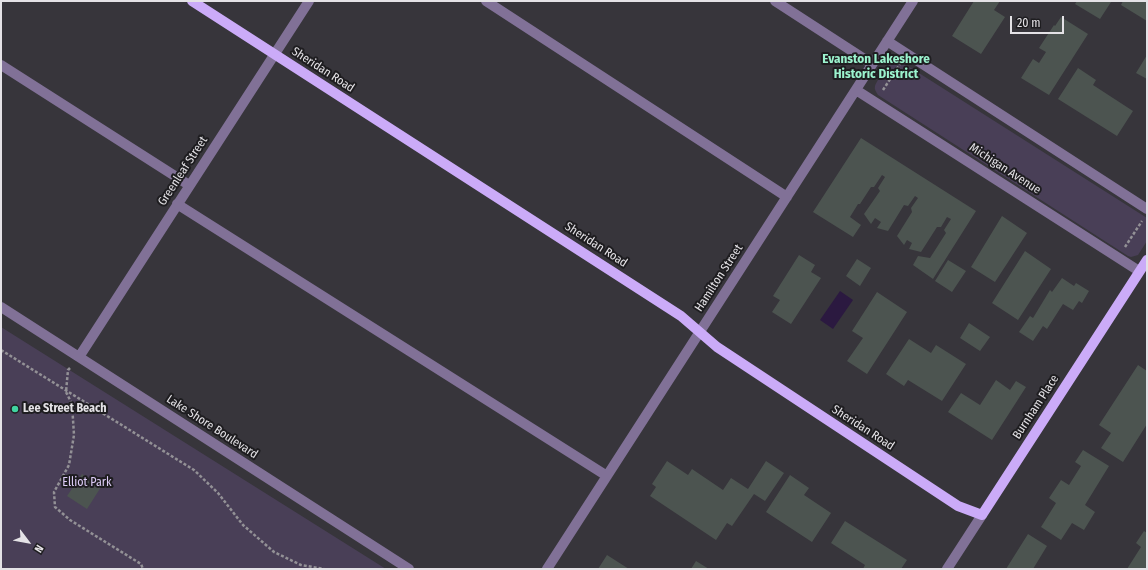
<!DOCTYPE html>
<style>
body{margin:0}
#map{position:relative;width:1148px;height:570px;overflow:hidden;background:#37353b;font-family:"Fira Sans Condensed",sans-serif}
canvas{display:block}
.frame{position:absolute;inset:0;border:2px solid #e4e2e6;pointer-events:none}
.north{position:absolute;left:8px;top:522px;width:40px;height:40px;-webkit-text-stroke:3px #1e1d20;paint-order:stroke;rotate:122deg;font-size:11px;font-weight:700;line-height:16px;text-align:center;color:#e4e2e6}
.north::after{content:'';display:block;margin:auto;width:14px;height:18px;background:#e4e2e6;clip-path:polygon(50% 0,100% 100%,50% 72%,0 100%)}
.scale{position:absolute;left:1010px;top:16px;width:54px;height:18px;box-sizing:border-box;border:2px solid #e4e2e6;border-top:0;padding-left:5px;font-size:12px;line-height:14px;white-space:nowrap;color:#e4e2e6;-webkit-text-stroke:3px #1e1d20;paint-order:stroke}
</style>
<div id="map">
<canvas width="1148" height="570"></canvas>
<div class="frame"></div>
<div class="north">N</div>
<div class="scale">20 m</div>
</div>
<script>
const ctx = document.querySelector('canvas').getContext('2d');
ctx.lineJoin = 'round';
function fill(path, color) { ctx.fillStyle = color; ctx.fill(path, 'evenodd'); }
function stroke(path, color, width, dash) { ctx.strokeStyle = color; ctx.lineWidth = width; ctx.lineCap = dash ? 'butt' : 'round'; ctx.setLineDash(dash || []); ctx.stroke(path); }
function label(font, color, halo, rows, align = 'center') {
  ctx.font = font + ' "Fira Sans Condensed",sans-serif'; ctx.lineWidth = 4; ctx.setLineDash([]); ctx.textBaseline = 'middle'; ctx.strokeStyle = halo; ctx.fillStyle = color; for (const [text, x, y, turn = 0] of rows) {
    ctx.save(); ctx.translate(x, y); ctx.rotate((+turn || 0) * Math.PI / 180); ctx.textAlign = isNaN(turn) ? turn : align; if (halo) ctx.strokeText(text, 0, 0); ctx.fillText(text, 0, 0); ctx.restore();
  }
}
fill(new Path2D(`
 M894 60 900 61 1147 218V241L1138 255 1131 257 1128 256 878 95C876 92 874 89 875 86 877 80 889 63 894 60Z
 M1 327 386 569H1Z`), '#493f57');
fill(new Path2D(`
 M840 291 853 300 833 329 820 320Z`), '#2b1940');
fill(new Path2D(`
 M974 1H1000L994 10 1005 17 981 54 952 36Z
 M1077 1H1110L1111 2 1100 19 1075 4Z
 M1123 1H1147V21L1121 5Z
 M1061 17 1088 34 1049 95 1021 78 1033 59 1039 63 1046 52 1039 48 1054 25 1055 26Z
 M1147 55V79L1136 73Z
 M1078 68 1096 80 1093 85 1133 111 1117 136 1058 99Z
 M861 138 976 211 933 279 913 265 918 256 930 258 946 233 944 230 951 219 947 217 941 227H937L921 252 909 249 912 243 907 240 904 245 897 236 912 212 911 208 918 198 915 196 908 206 904 205 888 231 877 228 881 222 875 218 871 224 864 214 880 191 878 188 885 177 882 175 874 187H871L860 204H858L850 217 861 225 853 237 813 212Z
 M1002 216 1027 233 995 282 971 267Z
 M1025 251 1051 269 1018 320 992 303Z
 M799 255 815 265 811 272 821 278 791 324 772 312 780 300 773 296Z
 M857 259 871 268 860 286 846 276Z
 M948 260 966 271 952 292 935 281Z
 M1062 278 1074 286 1076 283 1089 291 1082 303 1079 301 1073 310 1063 304 1047 329 1043 326 1033 341 1019 332 1030 316 1033 318 1050 290 1052 292Z
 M877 292 907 312 867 374 847 361 863 338 852 331Z
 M969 323 990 337 980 351 960 338Z
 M909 339 931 353 936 345 966 364 942 401 908 380 904 386 886 374Z
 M1138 365 1147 371V424L1123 462 1101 448 1111 433 1099 425Z
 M996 380 1010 390 1016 381 1026 387 992 440 948 412 961 393 980 405Z
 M1083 450 1109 466 1085 505 1095 512 1084 530 1072 523 1061 540 1041 527 1056 503 1049 498 1061 480 1069 485 1081 466 1075 462Z
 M667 461 688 475 692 469 723 490 731 478 748 489 766 461 784 473 765 501 754 494 732 526 727 523 716 540 650 496 656 487 652 484Z
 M82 474 101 487 87 509 67 496Z
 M790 475 809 488 804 495 831 513 812 542 766 512Z
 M845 521 907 560 901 569H863L865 565 831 543Z
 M1144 531 1147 533V569H1127L1141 547 1136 543Z
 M1028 534 1047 546 1033 569H1006Z
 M607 555 629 569H598Z
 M696 561 709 569H691Z`), '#4c5450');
stroke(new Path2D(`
 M883 90 900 64
 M1125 247 1142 221
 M1 350 194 470 218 493 243 525 274 552 301 565 324 569
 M70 368 68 370 66 392 72 404 74 435 69 465 54 492 55 507 70 520 141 564 143 569`), '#939196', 2.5, [3, 2]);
stroke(new Path2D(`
 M486 1 787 197
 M775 1 872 64
 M887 41 1147 209
 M1 65 189 185
 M856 90 1139 271
 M177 204 607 476
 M1 307 409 569
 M79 357 309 1
 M547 569 913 1
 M947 569 982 515`), '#817197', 10);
stroke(new Path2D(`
 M192 1 681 316 717 347 958 506 982 515 1147 260`), '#cbabf8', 10);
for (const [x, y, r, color] of [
 [15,409,4,"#40d4a1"]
]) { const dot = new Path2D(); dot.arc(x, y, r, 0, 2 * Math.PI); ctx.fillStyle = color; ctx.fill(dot); stroke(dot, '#1e1d20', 1.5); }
label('12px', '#e4e2e6', '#1e1d20', [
 ["Sheridan Road",323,70,33],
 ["Michigan Avenue",1005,169,33],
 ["Greenleaf Street",183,171,-57],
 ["Sheridan Road",596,245,33],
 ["Hamilton Street",719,278,-57],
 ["Burnham Place",1036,407,-57],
 ["Lake Shore Boulevard",212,427,33],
 ["Sheridan Road",863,428,33]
]);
label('bold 12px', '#e4e2e6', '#1e1d20', [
 ["Lee Street Beach",23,409]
], 'left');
label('12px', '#ddccf7', '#1e1d20', [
 ["Elliot Park",87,483]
]);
label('bold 13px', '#9bf3ce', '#1e1d20', [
 ["Evanston Lakeshore",876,59],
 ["Historic District",876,74]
]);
</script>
